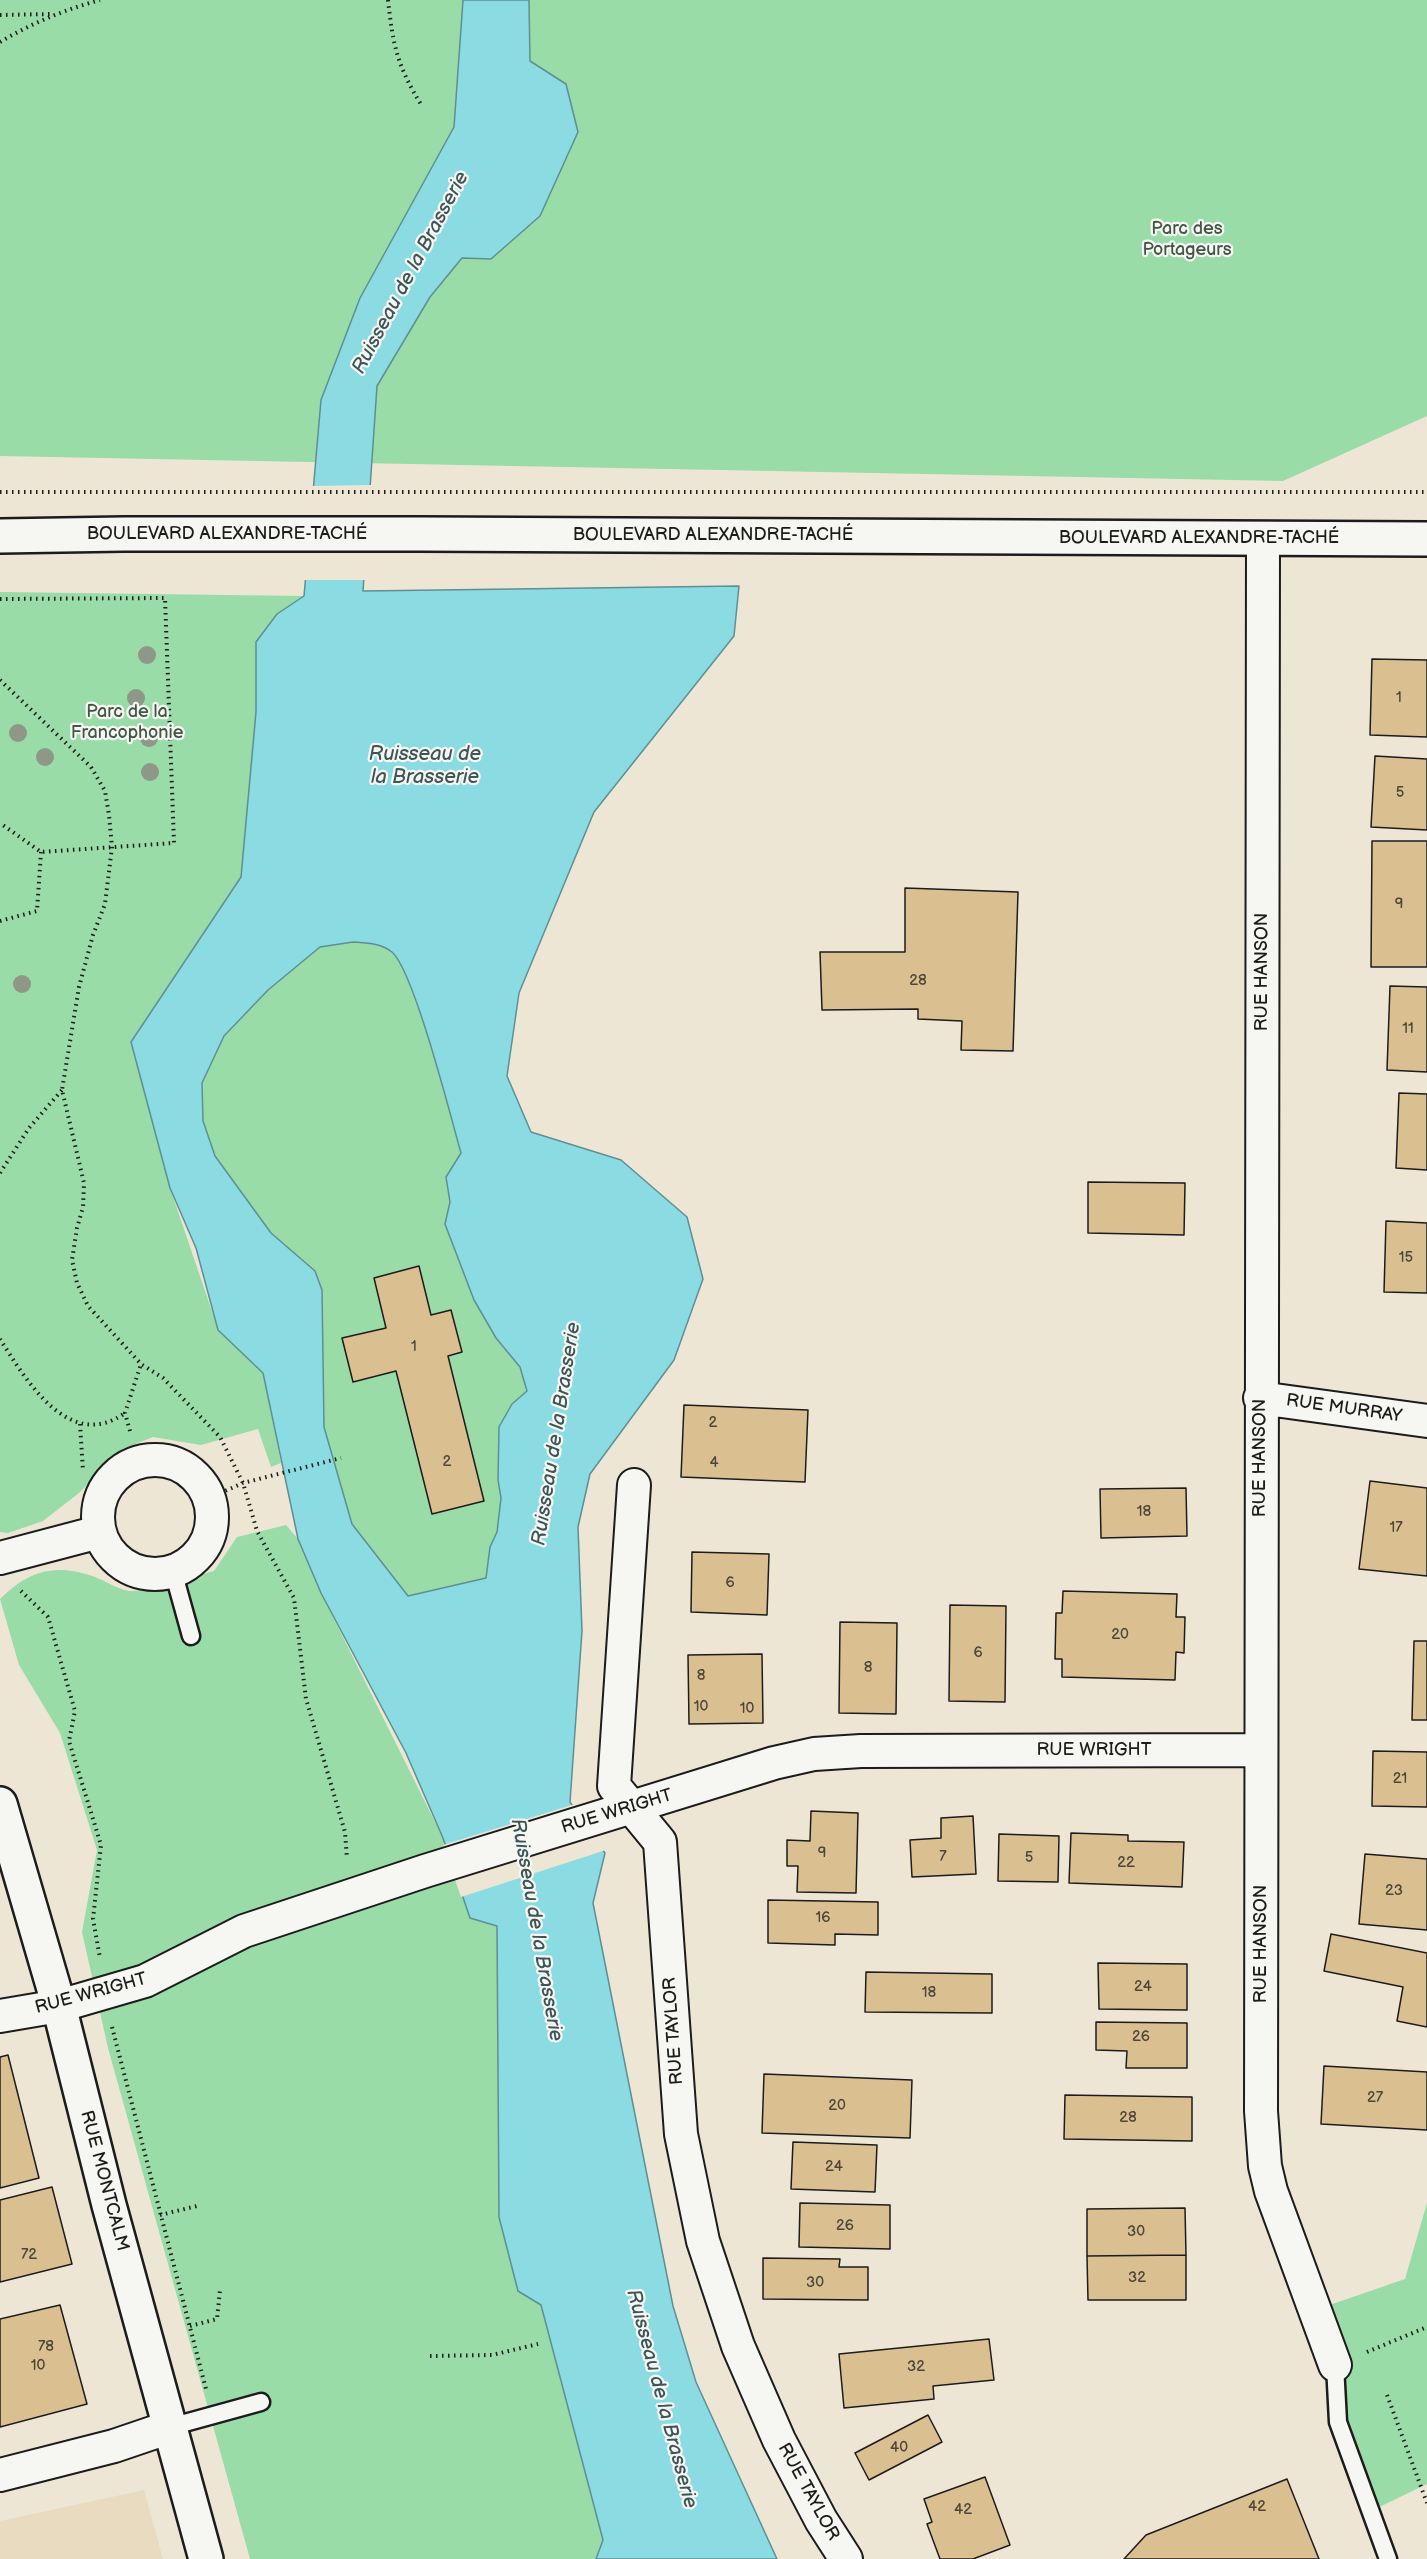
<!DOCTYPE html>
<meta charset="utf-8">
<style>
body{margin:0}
canvas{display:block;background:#eee6d5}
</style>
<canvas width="1427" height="2559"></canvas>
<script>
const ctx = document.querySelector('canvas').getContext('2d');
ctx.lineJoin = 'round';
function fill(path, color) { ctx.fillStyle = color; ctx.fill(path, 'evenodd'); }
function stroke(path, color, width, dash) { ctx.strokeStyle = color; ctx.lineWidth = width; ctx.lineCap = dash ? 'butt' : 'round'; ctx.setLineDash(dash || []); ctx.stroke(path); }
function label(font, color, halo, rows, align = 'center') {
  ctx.font = font + ' "Balsamiq Sans",sans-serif'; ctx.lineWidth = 4.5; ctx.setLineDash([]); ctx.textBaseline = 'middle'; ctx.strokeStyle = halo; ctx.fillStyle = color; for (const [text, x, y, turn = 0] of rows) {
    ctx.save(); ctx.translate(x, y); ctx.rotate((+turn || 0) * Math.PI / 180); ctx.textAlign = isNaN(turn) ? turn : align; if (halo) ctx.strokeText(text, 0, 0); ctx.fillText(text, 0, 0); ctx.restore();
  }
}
fill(new Path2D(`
 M144 2490 163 2559H0V2521Z`), '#e8dbc0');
fill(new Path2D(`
 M0 0H1427V416L1283 481 0 456Z
 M0 592 304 596 277 614 256 642V712L241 877 131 1042 170 1188 218 1329 263 1373 281 1463 271 1467 258 1429 201 1445 153 1437 123 1449 79 1493 43 1521 8 1533 0 1532Z
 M353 942C366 943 381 943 392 952 414 971 451 1118 461 1153L446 1177 450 1202 445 1224 496 1338 520 1367 528 1391 512 1404 499 1428 498 1480 501 1498 497 1532 490 1547 486 1578 408 1596 352 1524 324 1427 322 1290 315 1271 271 1233 215 1156 203 1121 202 1083 224 1036 268 990 320 947Z
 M286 1525 298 1539 321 1593 443 1838 462 1892 497 1925 499 2217 518 2291 541 2305 603 2540 596 2559H250L108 2048 82 1932 97 1850 60 1733 19 1665 0 1599C29 1570 56 1563 95 1577 106 1581 117 1589 129 1591 138 1593 200 1574 214 1571L237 1537Z
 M1427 2203V2484L1371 2511 1315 2310 1405 2279Z`), '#99dca8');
const water = new Path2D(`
 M463 0H529L530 61 566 84 578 132 540 216 491 259 462 258 430 297 377 386 363 591 739 586 734 636 594 812 519 993 507 1076 531 1132 621 1160 687 1217 703 1279 674 1360 590 1474 578 1527 582 1631 570 1802 605 1853 593 1903 673 2306 696 2382 777 2559H596L603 2540 541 2305 518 2291 499 2217 497 1926 470 1918 443 1838 406 1753 321 1593 298 1539 263 1373 218 1330 196 1248 170 1188 131 1042 241 877 256 712V642L277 614 304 596 321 400 360 298 454 127ZM353 942C367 943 381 943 392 952 414 971 451 1118 461 1153L446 1177 450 1202 445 1224 474 1300 496 1338 520 1367 527 1391 512 1404 499 1427 498 1480 501 1498 497 1532 490 1547 486 1578 408 1596 352 1524 324 1427 322 1290 315 1271 271 1233 215 1156 203 1121 202 1083 224 1036 268 990 320 947Z`);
fill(water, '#8adbe2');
stroke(water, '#5e8f93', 1.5);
fill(new Path2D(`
 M373 485 367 580H302L310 486Z
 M575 1804 606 1850 461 1897 443 1845Z`), '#eee6d5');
const building = new Path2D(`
 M1372 659 1427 660V737L1370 735Z
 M1375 756 1427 759V830L1371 827Z
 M1372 841H1427V967H1371Z
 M905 888 1018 892 1013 1051 961 1050 962 1021 918 1019V1009L822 1010 820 952H905Z
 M1390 986 1427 987V1072L1387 1070Z
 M1399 1093 1427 1094V1170L1396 1168Z
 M1088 1182 1185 1183 1184 1235 1088 1233Z
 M1386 1221 1427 1223V1293L1384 1292Z
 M419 1266 431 1315 451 1310 462 1352 448 1356 484 1501 432 1514 396 1371 353 1382 342 1338 386 1328 374 1278Z
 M684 1405 808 1410 805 1482 681 1477Z
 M1370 1481 1427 1488V1576L1359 1569Z
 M1186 1488 1187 1536 1101 1538 1100 1489Z
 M692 1552 769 1554 767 1615 691 1612Z
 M1063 1591 1177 1594 1176 1617H1185L1184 1653 1176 1652 1175 1680 1062 1677V1659H1055L1056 1613H1062Z
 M950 1605 1006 1606 1005 1702 949 1701Z
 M840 1622 897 1623 896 1714 839 1713Z
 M1414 1641H1427V1720H1412Z
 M762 1654 763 1723 689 1724 688 1655Z
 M1373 1751 1427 1752V1807L1372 1806Z
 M811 1811 858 1813 856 1893 797 1892 798 1866H787V1840L810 1841Z
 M973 1816 976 1874 912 1877 910 1840 941 1838V1818Z
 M1071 1833 1128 1835V1841L1184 1842 1182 1887 1069 1883Z
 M999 1834 1059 1836 1058 1882 998 1881Z
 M1365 1854 1427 1859V1930L1359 1924Z
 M768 1900 878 1902V1935L835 1934V1945L768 1943Z
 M1331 1934 1427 1953V2027L1397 2021 1403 1987 1324 1971Z
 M1098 1963 1187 1964V2010L1099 2009Z
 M866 1972 992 1974V2013L865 2012Z
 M1096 2022 1187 2023V2068H1126L1127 2051 1096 2050Z
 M8 2055 39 2178 0 2188V2057Z
 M1324 2066 1427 2072V2130L1321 2124Z
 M764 2074 912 2080 910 2138 762 2133Z
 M1065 2095 1192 2097V2141L1064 2139Z
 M793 2142 877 2145 875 2192 791 2189Z
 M52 2187 72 2264 0 2282V2200Z
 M800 2203 890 2205V2249L799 2247Z
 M1185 2208 1186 2255 1087 2256V2209Z
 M1186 2255V2300H1088L1087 2256Z
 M763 2258 840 2259 839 2267H868V2300L763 2299Z
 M60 2305 87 2404 0 2427V2319Z
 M989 2339 994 2380 933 2386 934 2399 844 2408 839 2354Z
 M928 2415 942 2442 869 2480 855 2453Z
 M985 2477 1010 2545 973 2559H940L927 2524 932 2522 924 2499Z
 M1287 2479 1319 2559H1124L1146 2535Z`);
fill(building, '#dac090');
stroke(building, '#1c1c1c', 1.5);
const service = new Path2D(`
 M173 1571 191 1636
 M1335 2365 1338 2422 1388 2559
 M170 2427 261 2402`);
const minor = new Path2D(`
 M1263 538 1261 2111 1265 2166 1271 2191 1335 2365
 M1260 1398 1427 1421
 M98 1517a57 57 0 1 1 114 0a57 57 0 1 1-114 0Z
 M634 1485 614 1786 660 1842 681 2134 703 2241 738 2346 779 2440 821 2520 846 2559
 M0 1558 99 1532
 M0 2016 59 2006 145 1981 244 1931 425 1871 774 1763 814 1754 861 1751 1260 1750
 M0 2475 114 2446 170 2427`);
const secondary = new Path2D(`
 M0 536 124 534H420L1427 539
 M0 1804 59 2006 109 2205 206 2559`);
stroke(service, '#1c1c1c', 21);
stroke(minor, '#1c1c1c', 36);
stroke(secondary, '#1c1c1c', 38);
stroke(new Path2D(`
 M388 0C393 45 397 66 422 106
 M0 15 50 14
 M0 42C32 23 64 10 100 0
 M0 492H1427
 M0 599 165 598 174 843 41 852 0 823
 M0 680 91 767 105 791 109 815 112 847 105 904 93 935 79 987 62 1090 84 1183 83 1207 77 1228 72 1260 77 1283 88 1306 110 1330 141 1364 163 1378 220 1437 243 1483 257 1531 294 1598 306 1699 345 1832 347 1859
 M0 921 37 911 41 852
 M0 1173 29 1128 62 1090
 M0 1339C26 1380 69 1453 125 1413
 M80 1424 83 1471
 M130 1431 125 1413 141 1364
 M209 1498 243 1483 341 1458
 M21 1591 48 1617 75 1711 69 1741 101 1845 93 1919 100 1958
 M112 2027 206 2389
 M160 2215 197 2206
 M190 2326 217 2319 220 2290
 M1367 2352 1427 2327
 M430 2356 492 2355 538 2344
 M1387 2395 1427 2503`), '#1c1c1c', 4, [1.5, 4.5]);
stroke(service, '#f6f6f2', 16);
stroke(minor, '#f6f6f2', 32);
stroke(secondary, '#f6f6f2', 33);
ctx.fillStyle = '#8f9786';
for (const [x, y] of [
 [147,655],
 [136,698],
 [18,733],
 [149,738],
 [45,757],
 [150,772],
 [22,984]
]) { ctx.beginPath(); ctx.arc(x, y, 9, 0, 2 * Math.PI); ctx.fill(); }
label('15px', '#4c4539', null, [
 ["1",1399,698],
 ["5",1400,793],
 ["9",1399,904],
 ["28",918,981],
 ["11",1408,1029],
 ["15",1406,1258],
 ["1",414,1347],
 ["2",713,1423],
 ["2",447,1462],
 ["4",714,1463],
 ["18",1144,1512],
 ["17",1396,1528],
 ["6",730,1583],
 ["20",1120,1635],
 ["6",978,1653],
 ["8",868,1668],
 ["8",701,1676],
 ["10",701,1707],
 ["10",747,1709],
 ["21",1400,1779],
 ["9",822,1853],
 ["7",943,1857],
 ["5",1029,1858],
 ["22",1126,1863],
 ["23",1394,1891],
 ["16",823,1918],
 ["24",1143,1987],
 ["18",929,1993],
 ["26",1141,2037],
 ["27",1375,2098],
 ["20",837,2106],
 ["28",1128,2118],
 ["24",834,2167],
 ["26",845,2226],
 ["30",1136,2232],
 ["72",29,2255],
 ["32",1137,2278],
 ["30",815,2283],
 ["78",46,2347],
 ["10",38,2366],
 ["32",916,2367],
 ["40",899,2448],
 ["42",1257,2507],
 ["42",963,2510]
]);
label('18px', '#425646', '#f6f6f2', [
 ["Parc des",1187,229],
 ["Portageurs",1187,250],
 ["Parc de la",127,712],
 ["Francophonie",127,733]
]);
label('18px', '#1c1c1c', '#f6f6f2', [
 ["BOULEVARD ALEXANDRE-TACHÉ",227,534],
 ["BOULEVARD ALEXANDRE-TACHÉ",713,535],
 ["BOULEVARD ALEXANDRE-TACHÉ",1199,538],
 ["RUE HANSON",1262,972,-90],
 ["RUE MURRAY",1344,1409,8],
 ["RUE HANSON",1260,1458,-90],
 ["RUE WRIGHT",1094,1750],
 ["RUE WRIGHT",617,1812,-17],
 ["RUE HANSON",1261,1944,-90],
 ["RUE WRIGHT",91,1994,-15],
 ["RUE TAYLOR",674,2031,-94],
 ["RUE MONTCALM",104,2181,75],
 ["RUE TAYLOR",808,2492,61]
]);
label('italic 20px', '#3d5557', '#f6f6f2', [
 ["Ruisseau de la Brasserie",411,273,-62],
 ["Ruisseau de",425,755],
 ["la Brasserie",425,778],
 ["Ruisseau de la Brasserie",557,1434,-81],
 ["Ruisseau de la Brasserie",536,1930,80],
 ["Ruisseau de la Brasserie",661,2399,75]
]);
</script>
